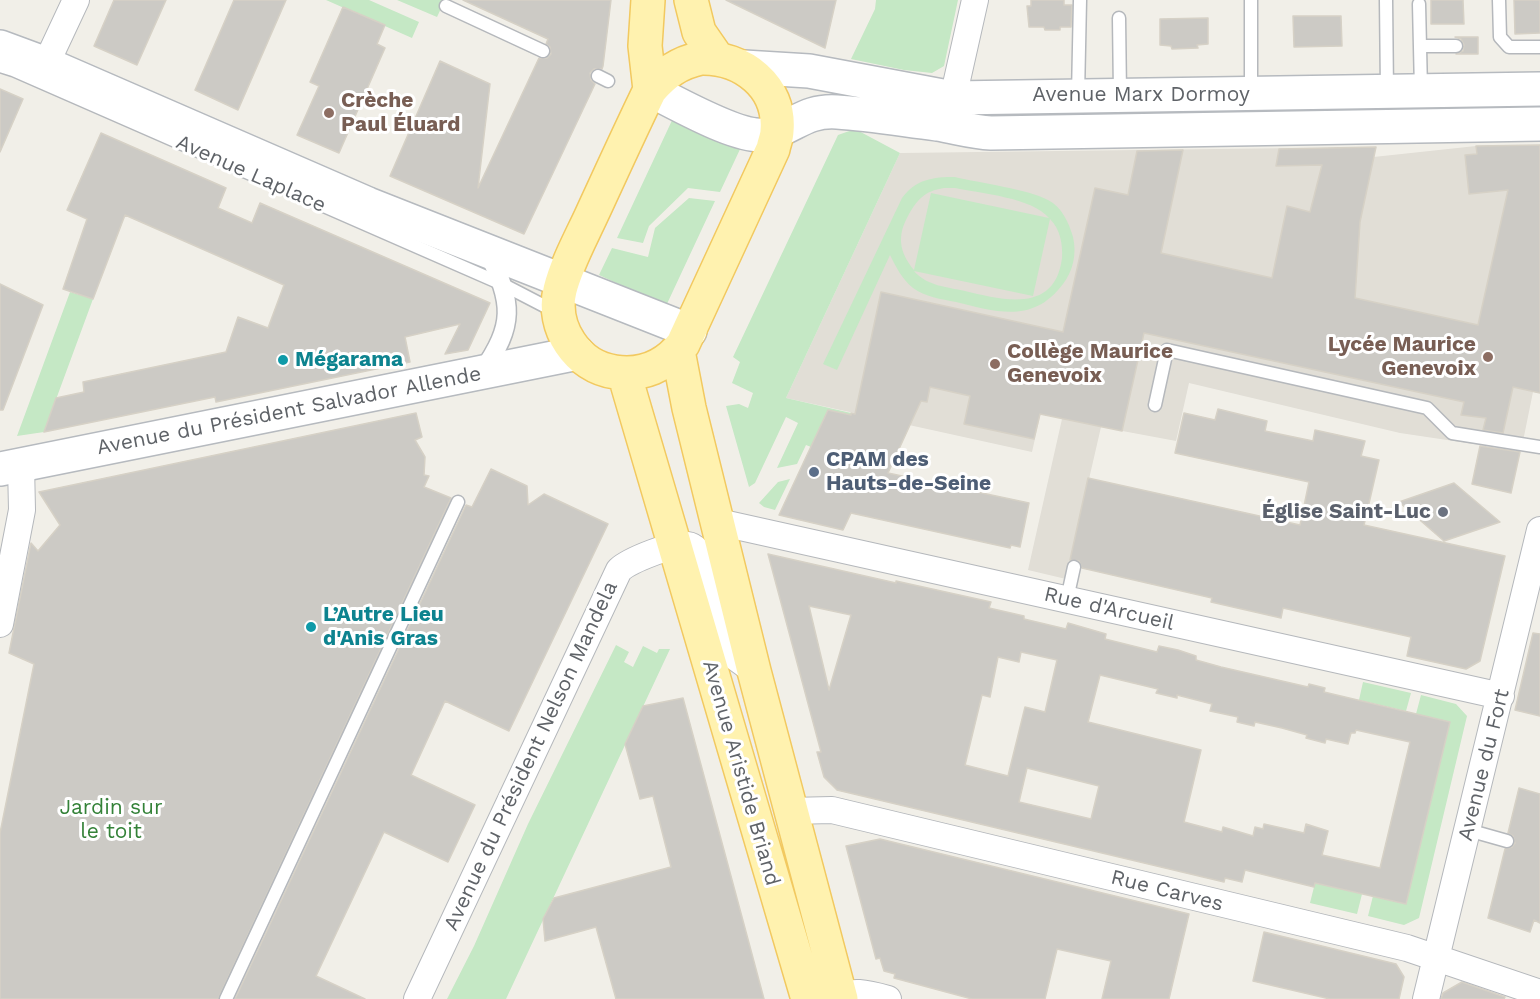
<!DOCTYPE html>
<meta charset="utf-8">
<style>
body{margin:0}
canvas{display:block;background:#f1efe8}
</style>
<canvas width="1540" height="999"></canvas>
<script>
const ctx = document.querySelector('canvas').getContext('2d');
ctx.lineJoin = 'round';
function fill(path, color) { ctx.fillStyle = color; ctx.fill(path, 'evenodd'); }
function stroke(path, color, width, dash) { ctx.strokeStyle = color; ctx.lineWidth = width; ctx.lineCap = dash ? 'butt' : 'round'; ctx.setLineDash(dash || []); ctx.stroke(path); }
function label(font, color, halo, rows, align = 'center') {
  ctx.font = font + ' "Work Sans",sans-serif'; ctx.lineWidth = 6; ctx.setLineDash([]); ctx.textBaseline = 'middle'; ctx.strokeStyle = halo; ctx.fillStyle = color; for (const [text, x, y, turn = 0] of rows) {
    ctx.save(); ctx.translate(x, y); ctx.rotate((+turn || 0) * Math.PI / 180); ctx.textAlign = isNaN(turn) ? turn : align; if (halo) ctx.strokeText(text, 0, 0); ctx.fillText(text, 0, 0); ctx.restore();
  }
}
fill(new Path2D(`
 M1540 145V393L1533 392 1521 451 1400 433 1189 383 1176 441 1101 427 1066 579 1028 570 1062 419 1041 412 1032 452 786 398 900 153 1298 148 1299 165 1476 146Z`), '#e1ded6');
fill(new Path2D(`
 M326 0H369L419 22 412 38Z
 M397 0H445L437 17Z
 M876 0H958L944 66 932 73 904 70 851 59 875 9Z
 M675 114 742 145 720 192 688 188 649 226 643 243 617 238Z
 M855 129 900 153 786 398 851 413V415L828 410 811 447 806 445 797 464 777 468 798 423 786 417 755 483 749 487 726 406 739 404 748 408 753 393 732 383 740 362 733 357 838 135Z
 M955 177C980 183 1027 189 1048 200 1062 207 1069 223 1073 237 1077 254 1073 271 1063 284 1033 324 997 312 956 302 941 299 925 297 913 288 902 279 896 267 890 255L837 370 823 364 902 198C916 179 933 177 955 177ZM944 188H955C980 193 1033 198 1049 218L931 193 914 270C899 252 897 236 908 216 917 200 924 191 944 188ZM1050 219C1060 229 1063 244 1062 258 1055 314 1003 300 965 291 947 287 927 286 914 271L1033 296Z
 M689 198 715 201 666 306 599 275 612 248 648 257 655 228Z
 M70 292 93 299 44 432 17 436Z
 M790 479 775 510 764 507 759 503 778 482Z
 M616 645 629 652 624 662 633 667 643 646 657 653 659 649H670L506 999H447L474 946 528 824Z
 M1363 682 1411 693 1406 711 1359 700Z
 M1421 695 1456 704 1467 716 1419 918 1404 925 1368 916 1373 896 1406 904 1449 722 1416 714Z
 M1315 883 1362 894 1357 914 1310 903Z`), '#c5e8c5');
const building = new Path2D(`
 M114 0H166L137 65 94 46Z
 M234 0H286L238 110 195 90Z
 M463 0H611L603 66 602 69H594L590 73 591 80 595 84 524 234 390 176 440 61 490 84 478 188 539 58H547L551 54 550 47 546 44 548 39Z
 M726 0H836L825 48Z
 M1031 0H1064V5H1072L1071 27H1060V30H1045L1044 27H1029L1027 6H1031Z
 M1431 0H1463L1464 24H1431Z
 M1514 0H1540V33L1515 34Z
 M343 7 385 25 377 44 385 48 339 153 297 135 319 86 310 82Z
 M1293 16H1341L1342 46 1294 47Z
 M1208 18V44L1197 45 1198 48 1172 49 1171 46 1160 45V19Z
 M1478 37V54H1456L1463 51 1464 45 1461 39 1455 37Z
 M0 89 23 99 0 152Z
 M101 133 226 188 218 208 252 223 260 203 490 303 468 350 445 354 460 324 405 337 410 362 216 402 215 397 44 432 56 398 84 392 83 382 226 352 238 317 268 328 284 285 125 215 93 299 63 289 87 219 67 210Z
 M1540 145V393L1513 387 1503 433 1483 430 1486 418 1461 415 1464 402 1144 333 1122 431 1040 414 1034 439 964 424 970 396 930 387 927 402 921 401 888 473 1029 503 1020 547 1011 545 1010 548 851 513 843 530 779 515 828 410 851 415V413L855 414 881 292 1063 332 1095 188 1128 195 1137 151 1183 150 1161 253 1272 278 1287 206 1310 212 1322 165 1276 166 1279 149 1376 147 1360 222 1355 298 1478 325 1508 190 1469 194 1465 155 1477 154 1476 146Z
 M0 284 43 305 3 410H0Z
 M1218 409 1267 421 1265 431 1313 441 1315 430 1365 441 1361 456 1379 460 1364 525 1505 556 1480 661 1466 669 1407 656 1411 637 1283 608 1281 618 1211 602 1212 598 1082 568 1079 561 1070 560 1088 478 1300 525 1309 482 1175 453 1184 413 1215 420Z
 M416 413 422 437 415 440 425 457 424 475 429 476 424 487 451 498 218 999H0V833L34 664 9 653 31 543 38 551 60 525 39 492Z
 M1480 446 1520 452 1511 493 1472 484Z
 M491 469 527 486 528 505 544 494 608 524 509 731 445 701 411 775 475 805 448 862 384 832 316 976 365 999H235L466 505 472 507Z
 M1454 483 1500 522 1444 541 1399 502Z
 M768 554 896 583V581L991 602 989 608 1024 616V619L1066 629 1068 623 1106 634 1105 639 1157 652 1159 646 1178 650 1196 656V660L1221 667 1308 687 1309 684 1325 688 1324 692 1450 722 1406 904 1315 883 1314 887 1245 870 1242 882 1225 878 1224 882 837 790 824 777 817 752H821ZM809 606 851 615 829 690ZM1021 652 1057 660 1045 712 1025 707 1008 776 965 765 982 695 990 697 998 657 1019 662ZM1100 675 1158 689 1156 693 1177 698V695L1212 704 1210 711 1238 717 1237 722 1254 726 1255 722 1282 728 1307 735 1306 738 1325 743 1326 739 1348 744 1351 733H1355L1356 730 1410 742 1380 868 1322 855 1328 831 1306 824 1304 833 1264 824 1263 829 1255 827 1253 836 1223 827 1222 832 1184 822 1201 750 1088 722ZM1027 768 1099 786 1091 819 1019 802Z
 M1533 633 1540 634V716L1515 710Z
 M683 698 749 943 764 999H616L596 927 545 941 543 919 554 898 671 867 653 796 640 799 625 744 643 706Z
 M1519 788 1540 794V923L1534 920 1530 932 1488 918 1505 849 1512 847 1515 843 1513 836 1508 833Z
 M880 839 1189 914 1169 999H1102L1111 961 1057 949 1045 999H972L894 978 895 974 884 971 880 958 876 959 846 846Z
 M1264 932 1396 964 1404 977 1399 999H1330L1253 981Z
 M1462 982 1505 997 1504 999H1441L1443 993Z`);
fill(building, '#cccac5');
stroke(building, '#d6d1c6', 1.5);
const service = new Path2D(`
 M1251 0V93
 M1386 0 1387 91
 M1499 0 1500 37 1509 47H1540
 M1419 4 1421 90
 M446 6 543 51
 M1119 18 1120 94
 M1420 46H1456
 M0 66 13 70 502 284 556 312
 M598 76 608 81
 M1078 95 1080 0
 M1155 405 1167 350 1427 408 1452 433 1540 447
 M1067 599 1074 567
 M1468 830 1507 841
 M226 999 458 502`);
const pedestrian = new Path2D(`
 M482 372C515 324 513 304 488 252`);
const minor = new Path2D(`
 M46 64 76 0
 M953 98 975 0
 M718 522 1501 696
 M0 624 22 510 21 465
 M790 811 832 810 1407 948 1540 993
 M417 999 619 570C630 560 673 543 687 545 696 546 700 554 703 561L728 652 754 671
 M831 999C852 989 867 993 888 999
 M1426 999 1540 530`);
const secondary = new Path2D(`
 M0 47 46 64 368 204 690 331
 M744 67 809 71 953 98 1540 89
 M650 90C675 102 743 142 768 134 796 126 805 110 837 112 870 114 904 120 937 124 956 127 972 132 991 133L1540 124
 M0 469 578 353`);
const primary = new Path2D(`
 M648 0 645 46 650 90
 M691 0 699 32 717 58
 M701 58C742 57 781 86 777 131 777 137 774 143 773 149L683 344C666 366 642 376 615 372 577 367 551 327 560 290 566 265 581 238 592 214 611 173 630 131 650 90 665 73 678 63 701 58Z
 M678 351 689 408 754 671 841 999
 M624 373 808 999`);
stroke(service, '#b5b8bc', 15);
stroke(pedestrian, '#b5b8bc', 21);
stroke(minor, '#b5b8bc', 28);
stroke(secondary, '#b6babf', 36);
stroke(primary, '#f2c960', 36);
stroke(service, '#fff', 12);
stroke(pedestrian, '#fff', 18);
stroke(minor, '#fff', 26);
stroke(secondary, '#fff', 33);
stroke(primary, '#fff2af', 33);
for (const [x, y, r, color] of [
 [329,113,6,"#8d6e63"],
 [1488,357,6,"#8d6e63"],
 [283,360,6,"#0f9aa8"],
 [995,364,6,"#8d6e63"],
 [814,472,6,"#5c6f8a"],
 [1443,512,6,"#6b7280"],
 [311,627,6,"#0f9aa8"]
]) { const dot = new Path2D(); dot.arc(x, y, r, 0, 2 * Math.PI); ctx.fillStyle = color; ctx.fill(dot); stroke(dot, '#fff', 2); }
label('21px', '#5f6368', '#fff', [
 ["Avenue Marx Dormoy",1141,95],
 ["Avenue Laplace",251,174,24],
 ["Avenue du Président Salvador Allende",289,411,-11],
 ["Rue d'Arcueil",1109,609,13],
 ["Avenue du Président Nelson Mandela",531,756,-65],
 ["Avenue du Fort",1484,765,-76],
 ["Avenue Aristide Briand",741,773,74],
 ["Rue Carves",1167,891,14]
]);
label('bold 21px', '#785e54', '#fff', [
 ["Crèche",341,101],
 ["Paul Éluard",341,125],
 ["Lycée Maurice",1476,345,"right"],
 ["Genevoix",1476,369,"right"],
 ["Collège Maurice",1007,352],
 ["Genevoix",1007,376]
], 'left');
label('bold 21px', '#0d838f', '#fff', [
 ["Mégarama",295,360],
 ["L’Autre Lieu",323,615],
 ["d'Anis Gras",323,639]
], 'left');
label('bold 21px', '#4e5e75', '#fff', [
 ["CPAM des",826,460],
 ["Hauts-de-Seine",826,484]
], 'left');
label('bold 21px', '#5b616d', '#fff', [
 ["Église Saint-Luc",1431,512]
], 'right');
label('21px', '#348238', '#fff', [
 ["Jardin sur",111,808],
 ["le toit",111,832]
]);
</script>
